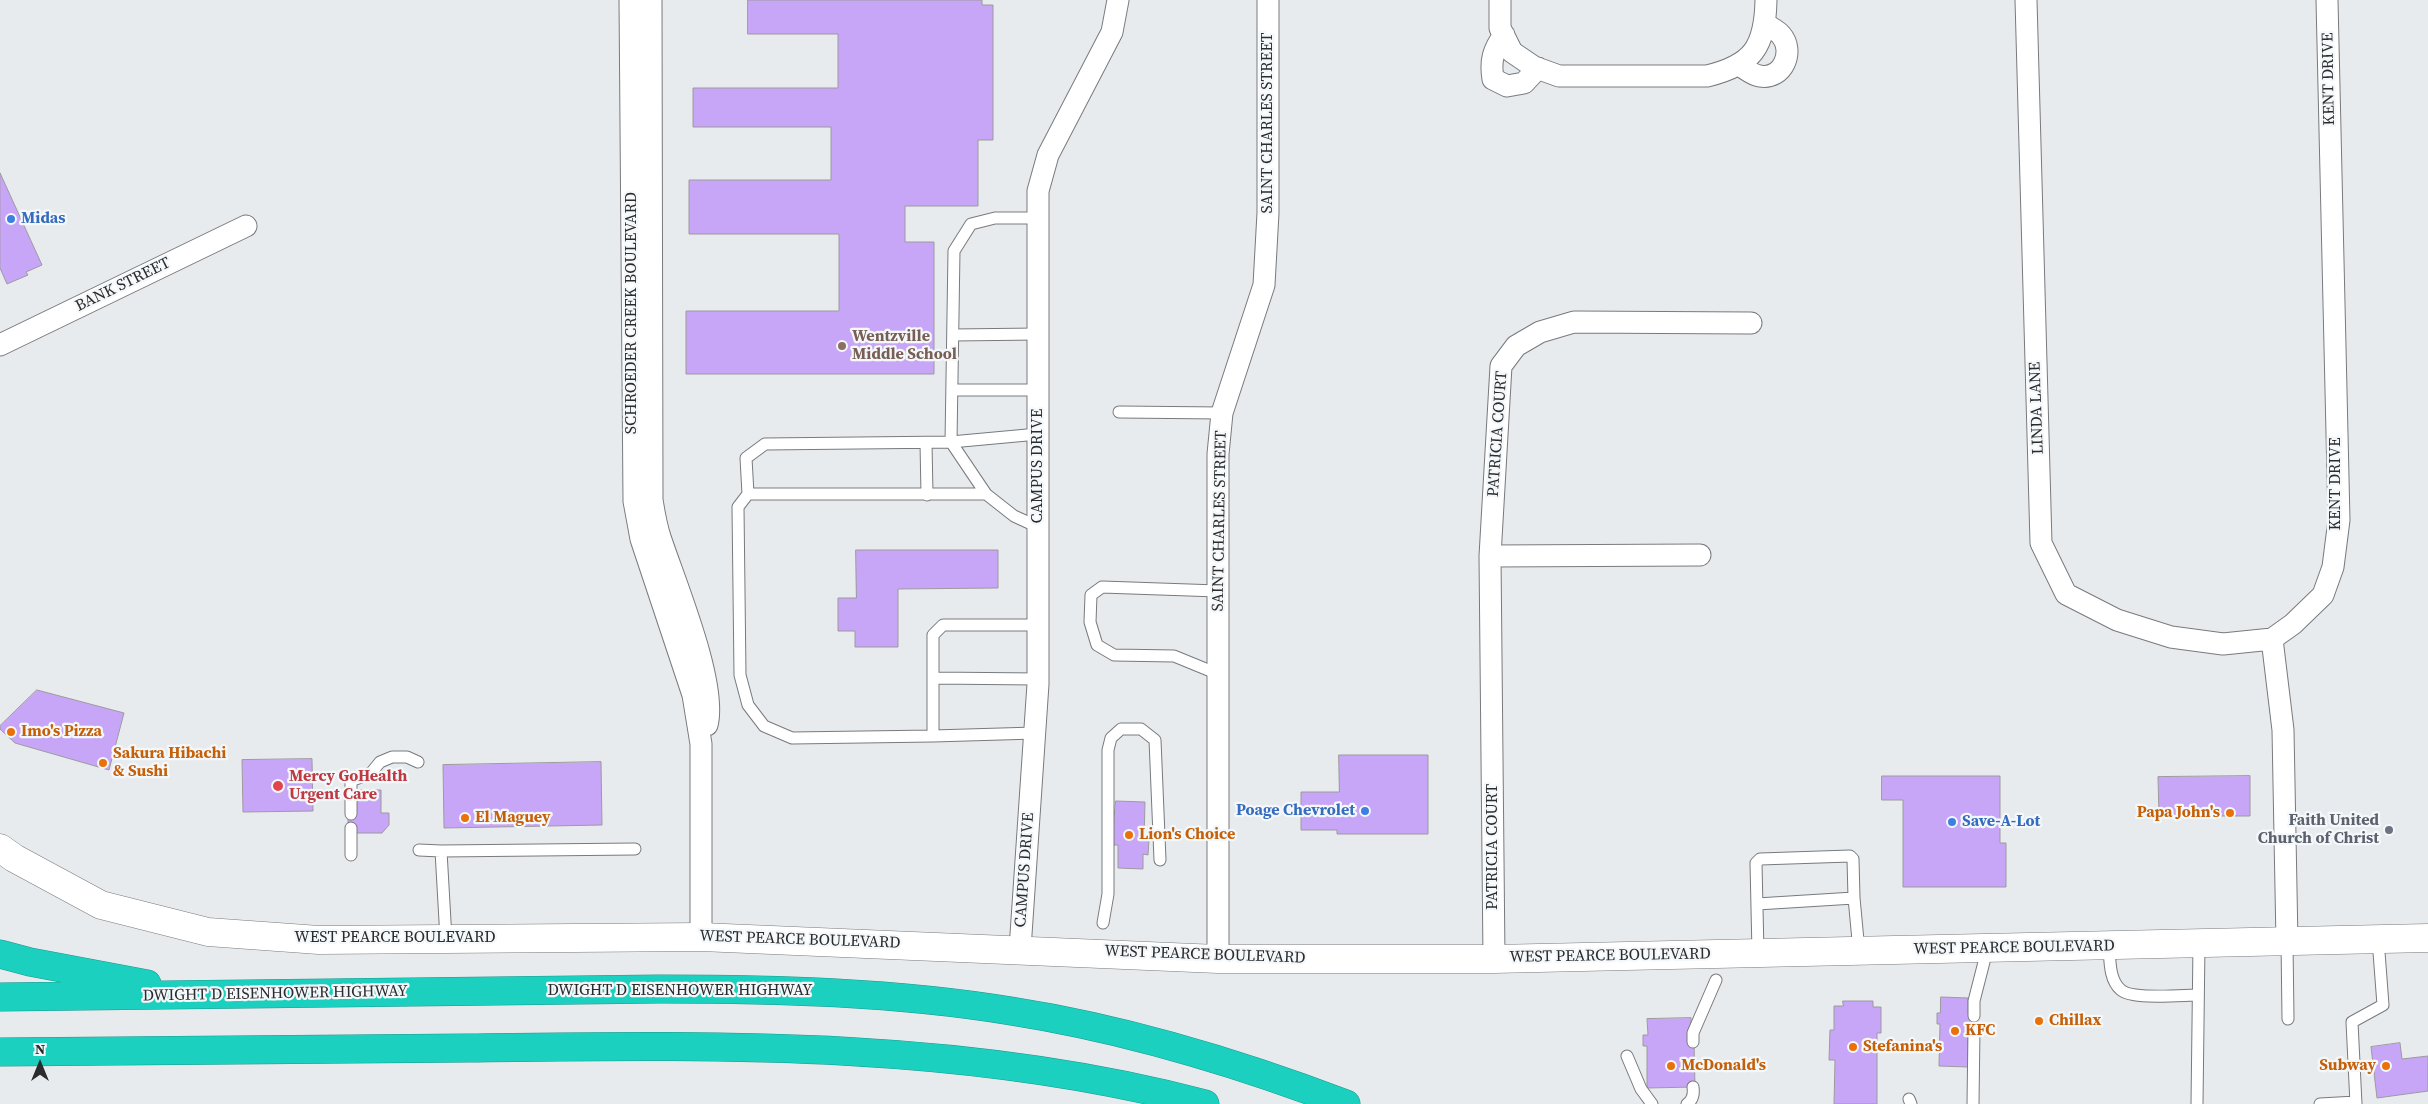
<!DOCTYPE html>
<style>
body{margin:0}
#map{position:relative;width:2428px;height:1104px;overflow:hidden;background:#e8ebee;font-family:"Source Serif 4",serif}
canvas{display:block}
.north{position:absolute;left:15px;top:1039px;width:50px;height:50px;-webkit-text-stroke:4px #f5f8fb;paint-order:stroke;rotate:0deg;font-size:14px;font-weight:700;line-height:20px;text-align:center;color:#2a2b2c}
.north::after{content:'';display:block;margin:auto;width:18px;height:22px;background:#2a2b2c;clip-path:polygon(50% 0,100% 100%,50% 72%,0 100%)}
</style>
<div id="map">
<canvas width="2428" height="1104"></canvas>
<div class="north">N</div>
</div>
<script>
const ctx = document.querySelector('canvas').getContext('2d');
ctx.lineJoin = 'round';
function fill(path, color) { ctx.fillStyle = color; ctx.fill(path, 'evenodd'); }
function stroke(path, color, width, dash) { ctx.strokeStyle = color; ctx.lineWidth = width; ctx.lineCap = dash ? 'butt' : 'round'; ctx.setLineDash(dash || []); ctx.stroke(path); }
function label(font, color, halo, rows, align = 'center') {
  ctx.font = font + ' "Source Serif 4",serif'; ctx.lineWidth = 4.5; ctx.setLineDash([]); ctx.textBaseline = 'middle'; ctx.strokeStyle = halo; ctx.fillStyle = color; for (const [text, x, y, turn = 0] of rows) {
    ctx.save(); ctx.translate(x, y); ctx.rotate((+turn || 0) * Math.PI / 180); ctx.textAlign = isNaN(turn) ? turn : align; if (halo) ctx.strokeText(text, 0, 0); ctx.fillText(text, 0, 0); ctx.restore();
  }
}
const building = new Path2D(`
 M748 0H982V5H993V140H978V206H905V242H934V374H686V311H839V234H689V180H831V127H693V88H838V34H748Z
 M0 173 42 265 26 272 28 275 7 284 0 268Z
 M856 550H998V588L898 589V647H855V631H838V598H856Z
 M37 690 124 713 109 770 15 743 0 729V726Z
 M1339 755H1428V834H1337V830H1301V792H1339Z
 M312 759 313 811 243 812 242 760Z
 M601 762 602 825 444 828 443 765Z
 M1882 776H2000V843H2006V887H1903V800H1882Z
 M2250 776V816H2159L2158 777Z
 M355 790H381V813H389V825L382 833H356L348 826V814Z
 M1116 801 1145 802 1144 840H1149L1148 855 1143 854V869L1118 868V845H1114L1113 830Z
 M1941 997 1968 998V1014L1976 1016V1029L1968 1033V1067L1939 1066 1940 1024H1937V1013H1940Z
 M1843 1001H1873V1007H1881V1033H1877V1104H1834L1835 1060H1829L1830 1030H1834V1006H1843Z
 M1691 1018V1042H1694L1695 1087 1647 1088V1046H1643V1035H1648L1647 1019Z
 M2400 1043 2402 1059 2428 1056V1091L2377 1098 2371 1047Z`);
fill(building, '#c8a6f7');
stroke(building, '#9c9a9e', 1);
const lane = new Path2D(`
 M953 335 1038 334
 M952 390H1038
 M1119 412 1222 413
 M1038 434 951 442 765 444 746 458 748 494H986L1014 516 1038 527
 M926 443 927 495
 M748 494 738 507 740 675 748 705 764 726 792 738 933 736
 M986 494 951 442 954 251 971 224 995 218H1038
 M1218 591 1102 587 1091 595 1090 622 1097 645 1114 655 1174 656 1218 674
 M933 678 1038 679
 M1035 733 933 736V635L943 625H1038
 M351 814V781L371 773 380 762 392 757H407L418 762
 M351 828V855
 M419 850 441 851
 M1854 898 1859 951
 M1757 904 1854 898 1853 859 1850 856 1760 859 1756 863 1758 953
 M1103 923 1108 894V750L1111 738 1121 729H1141L1155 740 1160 860
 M446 939 441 851 635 849
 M2287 942 2288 1019
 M2109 946C2110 960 2109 980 2121 990 2132 1000 2183 995 2198 995
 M1974 1016V1001L1984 962
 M1693 1042V1033L1716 980
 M1627 1056 1641 1089 1652 1104
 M1909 1099 1911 1104
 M1687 1104C1693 1100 1694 1094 1693 1087
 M1973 1104 1974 1029
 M2197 1104 2199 944
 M2320 1104 2356 1102
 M2356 1104 2352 1022 2383 1005 2378 939`);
const street = new Path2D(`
 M630 0 634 501 641 539 693 695 701 744V937
 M651 0 652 500C654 512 656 525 660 537 674 580 718 684 707 725
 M1500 0V28L1512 52 1534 67 1559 76H1707C1753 65 1765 47 1766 0
 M2026 0 2041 543 2066 594 2117 620 2171 637 2223 644 2272 639
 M1504 35C1493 50 1490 61 1493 79L1507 86 1524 83 1538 68
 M1739 65C1746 69 1752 75 1760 76 1783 80 1795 51 1781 35 1777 30 1769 27 1764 23
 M0 345 246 226
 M1490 556 1501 366 1516 346 1540 332 1574 322 1751 323
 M2272 639 2293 624 2323 595 2333 567 2339 520 2327 0
 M2272 639 2283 730 2287 942
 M1020 949 1038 684V191L1048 155 1112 32 1118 0
 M1218 959V454L1222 413 1264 285 1268 213V0
 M1494 959 1490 556 1700 555`);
const secondary = new Path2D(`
 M0 848 14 858 101 905 208 932 319 940 701 937 1218 959H1494L2428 938`);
const highway = new Path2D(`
 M0 954 30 962 147 984
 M0 997 660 989C777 989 895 992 1011 1011 1126 1029 1238 1063 1346 1104
 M0 1052C156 1050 312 1050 468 1048 715 1045 964 1040 1205 1104`);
stroke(lane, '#787a7d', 13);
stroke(street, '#787a7d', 23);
stroke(secondary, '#787a7d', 29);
stroke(highway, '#20968b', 29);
stroke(lane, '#fff', 11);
stroke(street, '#fff', 21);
stroke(secondary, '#fff', 28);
stroke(highway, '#1bd0be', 28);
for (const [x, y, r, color] of [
 [11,219,5,"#3f7fe0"],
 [842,346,5,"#8d6e63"],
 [11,732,5,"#e8710a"],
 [103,763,5,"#e8710a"],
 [278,786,6,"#e0444e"],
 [1365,811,5,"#3f7fe0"],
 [2230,813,5,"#e8710a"],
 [465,818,5,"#e8710a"],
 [1952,822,5,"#3f7fe0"],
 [2389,830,5,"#6b7280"],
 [1129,835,5,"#e8710a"],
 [2039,1021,5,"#e8710a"],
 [1955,1031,5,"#e8710a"],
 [1853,1047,5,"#e8710a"],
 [1671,1066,5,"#e8710a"],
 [2386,1066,5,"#e8710a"]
]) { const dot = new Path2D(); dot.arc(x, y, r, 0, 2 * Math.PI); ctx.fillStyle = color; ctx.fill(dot); stroke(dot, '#f5f8fb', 2); }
label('16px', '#2a2b2c', '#f5f8fb', [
 ["KENT DRIVE",2329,79,-91],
 ["SAINT CHARLES STREET",1268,123,-90],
 ["BANK STREET",123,285,-26],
 ["SCHROEDER CREEK BOULEVARD",632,313,-90],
 ["LINDA LANE",2037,408,-92],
 ["PATRICIA COURT",1498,434,-86],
 ["CAMPUS DRIVE",1038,466,-90],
 ["KENT DRIVE",2336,484,-90],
 ["SAINT CHARLES STREET",1220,521,-89],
 ["PATRICIA COURT",1493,847,-90],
 ["CAMPUS DRIVE",1025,870,-86],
 ["WEST PEARCE BOULEVARD",395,938],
 ["WEST PEARCE BOULEVARD",800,940,2],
 ["WEST PEARCE BOULEVARD",2014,948,-1],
 ["WEST PEARCE BOULEVARD",1205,955,2],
 ["WEST PEARCE BOULEVARD",1610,956,-1],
 ["DWIGHT D EISENHOWER HIGHWAY",680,991],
 ["DWIGHT D EISENHOWER HIGHWAY",275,994,-1]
]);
label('bold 16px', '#366cbe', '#f5f8fb', [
 ["Midas",21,219],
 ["Poage Chevrolet",1355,811,"right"],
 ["Save-A-Lot",1962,822]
], 'left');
label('bold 16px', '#785e54', '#f5f8fb', [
 ["Wentzville",852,337],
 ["Middle School",852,355]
], 'left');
label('bold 16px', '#c56008', '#f5f8fb', [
 ["Imo's Pizza",21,732],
 ["Sakura Hibachi",113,754],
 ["& Sushi",113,772],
 ["Papa John's",2220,813,"right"],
 ["El Maguey",475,818],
 ["Lion's Choice",1139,835],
 ["Chillax",2049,1021],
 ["KFC",1965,1031],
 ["Stefanina's",1863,1047],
 ["McDonald's",1681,1066],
 ["Subway",2376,1066,"right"]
], 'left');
label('bold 16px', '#be3a42', '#f5f8fb', [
 ["Mercy GoHealth",289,777],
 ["Urgent Care",289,795]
], 'left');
label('bold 16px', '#5b616d', '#f5f8fb', [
 ["Faith United",2379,821],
 ["Church of Christ",2379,839]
], 'right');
</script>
